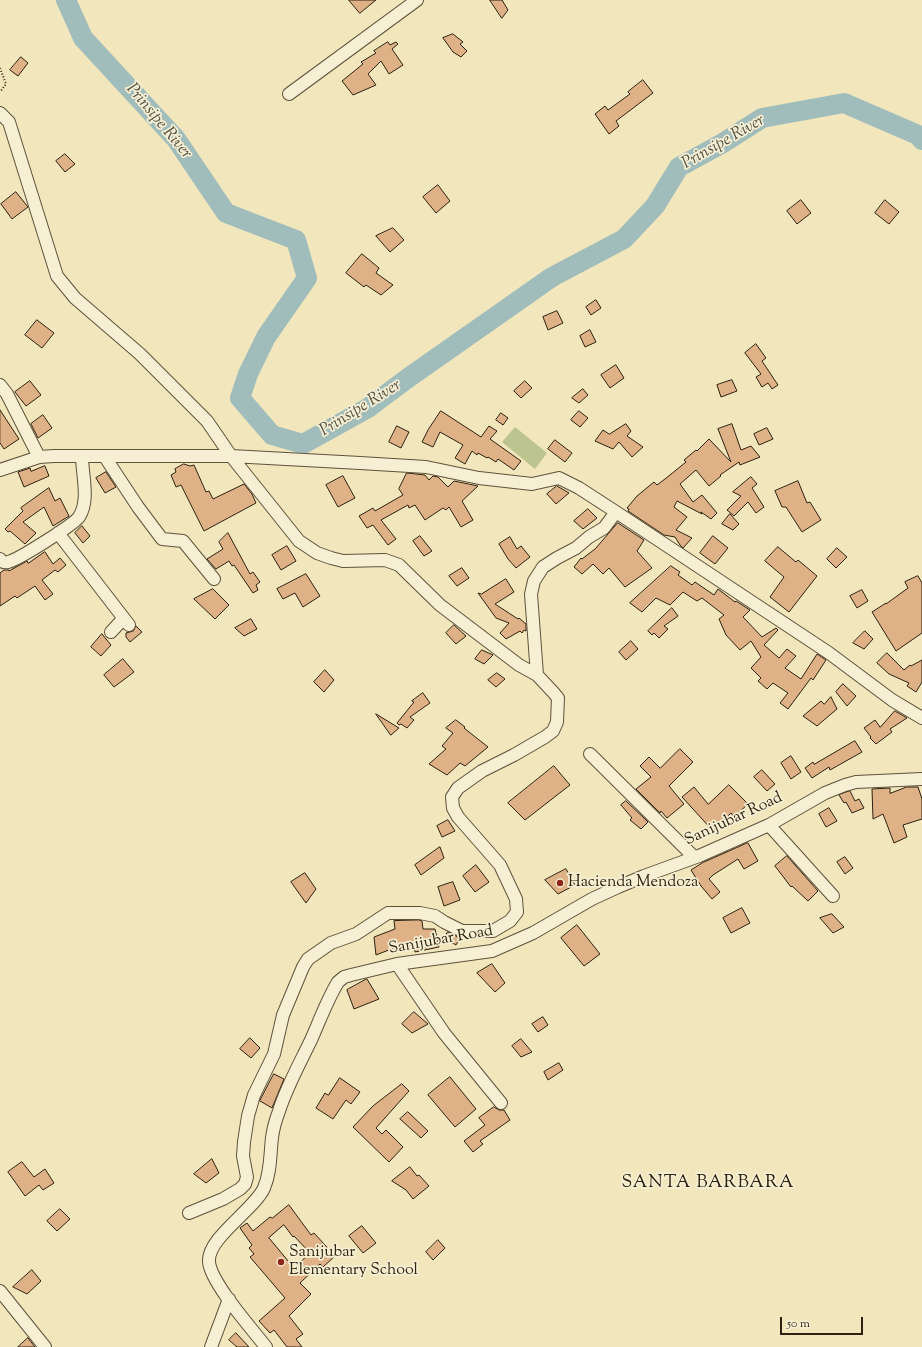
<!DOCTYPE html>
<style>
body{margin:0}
#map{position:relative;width:922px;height:1347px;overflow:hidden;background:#f1e6bc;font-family:"Sorts Mill Goudy",serif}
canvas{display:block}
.scale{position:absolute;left:780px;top:1317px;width:83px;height:18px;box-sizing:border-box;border:2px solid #2d2110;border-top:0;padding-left:5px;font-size:12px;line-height:14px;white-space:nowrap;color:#2d2110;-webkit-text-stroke:3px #f6efd3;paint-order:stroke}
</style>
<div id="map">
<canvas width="922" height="1347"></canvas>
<div class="scale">50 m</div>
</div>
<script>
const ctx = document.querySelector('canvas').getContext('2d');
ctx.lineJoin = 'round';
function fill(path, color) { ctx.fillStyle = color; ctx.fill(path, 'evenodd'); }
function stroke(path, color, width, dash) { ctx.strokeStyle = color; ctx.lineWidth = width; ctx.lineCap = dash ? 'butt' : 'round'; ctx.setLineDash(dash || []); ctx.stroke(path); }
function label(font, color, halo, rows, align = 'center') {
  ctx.font = font + ' "Sorts Mill Goudy",serif'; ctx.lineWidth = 3.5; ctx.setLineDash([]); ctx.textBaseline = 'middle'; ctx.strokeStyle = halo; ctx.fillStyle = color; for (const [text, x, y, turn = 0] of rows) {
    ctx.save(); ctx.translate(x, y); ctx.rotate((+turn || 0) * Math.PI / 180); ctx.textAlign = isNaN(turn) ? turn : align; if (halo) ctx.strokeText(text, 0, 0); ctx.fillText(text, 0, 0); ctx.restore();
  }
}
fill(new Path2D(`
 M515 427 547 453 535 469 502 442Z`), '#bcc48f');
stroke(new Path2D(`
 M66 0 83 38 176 139 226 213 296 240 307 278 266 337 248 374 240 398 272 435 303 444 368 408 408 378 552 277 624 239 655 206 679 167 723 143 762 118 844 103 918 135 922 140`), '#a0bdbc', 20);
const building = new Path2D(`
 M349 0H376L360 13Z
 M490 0H502L508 10 502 18Z
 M453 34 463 42 460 44 467 51 461 57 453 52 443 38Z
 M388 42 390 45 396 42 398 44 392 49 403 65 389 74 381 61 368 74 376 85 353 95 342 81 363 64 361 62 376 53 374 51Z
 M21 57 28 63 18 76 10 70Z
 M643 80 653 93 616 121 619 126 609 134 595 114 605 106 608 110 630 94 628 92Z
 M65 154 75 164 65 172 56 161Z
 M438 185 450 201 436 213 423 197Z
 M16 192 28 207 12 219 1 204Z
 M801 200 811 213 797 224 787 211Z
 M885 200 899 212 889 224 875 213Z
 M393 228 404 240 390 252 376 236Z
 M362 254 379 268 376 273 393 285 381 295 366 285 364 287 346 273Z
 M596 300 601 308 591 315 586 307Z
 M557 311 563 323 548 330 543 317Z
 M37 320 54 333 42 348 25 335Z
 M590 330 596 342 585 347 580 336Z
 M756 344 766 358 762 361 778 385 772 389 768 383 762 387 756 377 761 374 745 353Z
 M616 365 624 378 610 388 601 375Z
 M732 380 737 391 721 397 717 385Z
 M30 381 41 395 26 406 15 392Z
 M525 381 532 388 521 398 514 391Z
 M583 389 588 395 579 403 572 398Z
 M0 410 19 439 4 449 0 443Z
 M441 411 481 437 489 426 497 431 490 439 521 461 514 470 498 459 496 462 488 457 487 458 478 453 477 455 472 451 465 464 455 458 463 445 440 432 433 447 422 442 428 430Z
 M579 411 588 418 580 427 571 420Z
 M501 413 508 418 503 425 496 420Z
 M43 415 52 428 38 438 31 424Z
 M626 424 631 431 627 436 643 447 632 457 619 442 613 449 595 441 603 430 609 434Z
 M732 424 741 450 751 446 760 457 740 465 739 462 720 475 721 476 709 486 696 470 680 484 693 502 702 495 717 513 711 519 701 512 702 514 677 501 674 507 687 517 676 530 692 538 683 548 680 545 675 537 664 535 628 511 629 509 627 508 637 496 654 482 657 485 665 479 686 462 684 460 696 450 697 451 709 439 731 462 718 429Z
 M397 426 409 432 401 448 389 442Z
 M767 428 773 439 759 445 754 434Z
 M555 440 572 453 565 462 548 449Z
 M184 464 190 466 194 465 206 492 209 491 213 499 244 484 252 494 256 503 204 531 181 485 176 487 171 475 176 472 175 469Z
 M45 466 49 476 24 487 18 472 30 468 31 471Z
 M106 472 116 487 105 493 96 478Z
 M407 473 425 475 429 480 433 476 438 477 448 487 454 481 478 486 462 501 473 520 461 527 449 507 446 510 443 508 425 520 415 505 409 508 408 505 381 520 396 539 388 545 373 525 367 528 359 516 373 508 375 511 403 495 399 489Z
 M343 476 355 498 338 507 326 485Z
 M751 477 757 484 752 488 764 507 756 513 748 502 734 516 727 510 741 496 733 492Z
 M798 481 807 503 810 502 821 520 802 532 786 507H782L775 491Z
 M557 486 569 493 556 504 547 494Z
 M49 488 55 501 60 498 69 516 53 526 44 507 23 522 36 533 25 544 10 531 8 532 5 529 23 511 21 508Z
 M588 509 597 518 583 529 574 521Z
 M730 514 739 524 733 530 722 524Z
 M618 523 644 540 637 551 652 568 625 587 609 568 603 574 593 564 582 574 574 567 581 558 582 559 595 549Z
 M82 526 90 536 83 543 75 533Z
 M228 533 250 574 253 572 260 582 256 585 258 590 253 593 234 565 232 566 229 561 216 569 207 559 223 549 219 542Z
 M420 536 432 551 424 556 413 541Z
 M713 536 728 548 715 564 700 553Z
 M510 537 517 549 521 546 530 557 516 568 508 559 499 544Z
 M287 546 296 561 281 570 272 555Z
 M778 547 796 562 798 560 817 576 789 612 770 597 784 577 765 561Z
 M837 548 847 557 836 568 827 559Z
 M45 552 53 564 60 558 66 565 58 572 55 570 42 580 53 594 45 600 35 586 17 598 15 596 0 606V573L4 570H9V571L27 561 28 563Z
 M671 566 680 572 678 575 692 585 695 582 714 595 718 589 735 602 736 601 750 610 743 617 762 637 776 628 778 630 764 645 779 658 787 649 796 656 785 668 801 679 817 654 826 660 813 680 811 678 788 709 780 703 788 693 773 683 767 689 758 681 761 678 751 668 761 657 751 641 740 650 726 635 719 619 724 615 702 598 697 601 683 592 670 605 656 598 642 612 630 603Z
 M462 568 469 578 457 586 449 576Z
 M306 574 320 596 303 607 295 593 283 599 277 589Z
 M918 576 922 583V633L896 651 872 612 886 603V604L908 588 905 582Z
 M506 579 514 592 495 604 518 619 519 618 526 624V631L524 630 522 633 520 631 506 639 500 633 509 623 496 618 478 593 481 594Z
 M213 589 229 605 215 619 194 599Z
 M862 590 868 601 857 608 850 596Z
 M672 608 678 616 664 626 668 629 659 638 654 633 652 635 648 631Z
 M251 619 257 629 244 636 235 628Z
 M454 625 466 636 456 644 446 633Z
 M136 626 142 632 130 642 126 637V633L133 631Z
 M865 631 873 639 864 649 853 643Z
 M102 634 111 645 101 656 91 647Z
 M631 641 638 649 626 660 619 652Z
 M482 650 493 655 484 664 475 659Z
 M887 653 904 670 910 665 911 666 922 660V682L916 692 907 686 909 683 889 674 877 663Z
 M123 659 134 672 114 687 104 675Z
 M325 670 334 680 324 692 314 682Z
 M497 673 505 679 496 687 488 680Z
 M843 684 856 696 847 706 836 692Z
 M423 693 430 703 410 717 414 720 407 728 401 724 399 725 397 723 414 702 412 701Z
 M831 697 837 709 817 726 803 716 821 701 824 704Z
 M895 711 907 718 890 729 892 732 876 744 870 738 871 737 864 728 875 720 880 727Z
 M376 714 399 728 391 735Z
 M456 720 465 727 464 728 488 747 465 766 460 763 447 775 429 764 446 749 442 746 453 733 446 728Z
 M855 741 862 752 830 770 829 767 812 778 805 768 813 762 814 764Z
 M680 749 693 762 669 786 684 804 667 818 661 811 660 813 636 789 651 777 640 766 649 757 660 768Z
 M791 756 801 772 791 779 781 763Z
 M554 766 570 785 525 820 508 803Z
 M762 770 775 784 767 791 754 777Z
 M729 785 748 804 734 817 731 813 713 831 682 797 694 787 708 804Z
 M907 787H918L922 799V819L903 825 907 837 894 843 883 814 873 819 872 789 890 788V793Z
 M850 791 855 801 859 799 864 808 852 813 846 802 844 803 839 795Z
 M626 801 648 822 641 829 630 820 632 818 621 805Z
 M829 808 837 821 826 827 819 814Z
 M448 820 455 831 442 837 437 826Z
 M748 843 758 861 744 869 738 859 713 875 709 879 720 892 712 899 701 886 691 870 702 863Z
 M440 847 444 858 421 875 415 865Z
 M787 856 818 891 808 901 792 886 791 887 775 866Z
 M845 857 853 868 845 874 837 862Z
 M476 865 489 882 475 892 463 876Z
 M566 869 575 885 558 894 545 880Z
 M305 873 316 889 306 903 291 882Z
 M453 882 460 900 444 906 438 887Z
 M742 908 750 923 731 933 723 918Z
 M832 914 844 927 833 933 820 918Z
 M419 920 422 921 423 929H435L439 947 415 952 413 945 399 948V946L376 955 374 937 395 929 394 921Z
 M577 925 600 954 584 966 561 938Z
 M448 932 460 938 456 945 444 938Z
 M492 964 505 983 495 992 477 973Z
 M367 979 379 999 354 1009 347 990Z
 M414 1012 428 1024 412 1033 402 1024Z
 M543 1017 548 1025 538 1032 532 1024Z
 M250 1038 260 1048 251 1058 240 1049Z
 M521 1039 532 1052 521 1057 512 1046Z
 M559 1063 563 1070 548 1080 544 1072Z
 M274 1074 284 1079 272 1108 260 1101Z
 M450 1077 476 1109 455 1127 428 1095Z
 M340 1078 360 1092 351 1104 346 1100 333 1119 316 1108 325 1093 328 1095Z
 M402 1084 409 1091 376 1128 382 1134 386 1130 403 1147 389 1162 353 1127 373 1106Z
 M494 1107 499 1110H504L510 1120 480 1141 483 1144 473 1152 464 1141 485 1125 479 1118Z
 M408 1112 428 1131 421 1138 400 1119Z
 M212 1159 219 1173 206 1183 194 1174Z
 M22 1162 34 1177 45 1169 54 1183 43 1190 39 1185 25 1196 8 1172Z
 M410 1167 417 1176 419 1175 429 1186 413 1199 406 1190 392 1181Z
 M289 1205 311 1235 314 1233 335 1256 323 1267 320 1264 300 1283 311 1294 289 1316 303 1334 296 1339 302 1347H287L274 1330 270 1333 259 1321 285 1298 250 1257 254 1254 249 1248 252 1245 240 1228 247 1223 253 1231 270 1217 272 1218ZM284 1225 293 1237 294 1236 310 1253 294 1268 269 1238Z
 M60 1209 70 1219 57 1231 47 1221Z
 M362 1226 376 1243 363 1253 349 1236Z
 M438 1240 445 1248 433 1260 426 1252Z
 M32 1270 41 1281 27 1294 13 1287Z
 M236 1333 249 1347H237L229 1340Z
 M28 1338 35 1347H18Z`);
fill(building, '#dfb187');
stroke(building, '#2d2110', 1);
const street = new Path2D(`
 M289 94 417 0
 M0 113 9 122 57 276 75 298 140 354 207 421 231 456 299 541 317 553 331 558 343 561 385 560 399 565 440 605 519 665 537 675 553 692 558 698 557 722 553 731 545 737 514 755 482 771 458 788 452 797 453 808 458 817 500 865 516 899 517 912 510 921 493 931H462L444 922 435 916 420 913H388L356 934 331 943 308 959 303 967 283 1015 274 1054 254 1095 248 1116 244 1142 243 1156 247 1177 245 1184 240 1189 223 1199 189 1213
 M0 385 7 394 39 457
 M105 457 138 507 162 539 183 541 214 579
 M0 470 39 457 54 456H231L360 463 426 467 479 478 532 484 559 478 579 488 616 512 829 653 892 700 922 718
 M58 533 129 625
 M0 559C2 562 4 563 8 562 18 560 73 525 79 517 90 500 82 475 82 456
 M111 632 123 619
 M537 675 531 594 534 581 543 567 557 558 576 548 589 537 604 528 616 512
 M590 754 694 857
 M769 825 833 896
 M397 964 444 1033 501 1103
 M0 1291 45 1347
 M211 1347 229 1299
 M266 1347C252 1329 211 1283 209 1262 207 1238 254 1210 264 1188 271 1172 270 1154 272 1138 273 1129 276 1119 279 1111 287 1086 300 1063 311 1040 320 1020 327 1000 338 982L344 977 351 975 397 964 492 951 533 933 592 899 618 887 644 876 699 856 769 825 825 793 845 785 856 782 922 779`);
stroke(street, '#5e523b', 14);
stroke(new Path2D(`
 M0 68 6 84 0 92`), '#2d2110', 2, [1, 2]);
stroke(street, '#f6efd3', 12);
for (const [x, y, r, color] of [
 [560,883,4,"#8f2418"],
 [281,1262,4,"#8f2418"]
]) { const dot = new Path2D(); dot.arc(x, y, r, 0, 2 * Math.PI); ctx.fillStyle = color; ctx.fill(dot); stroke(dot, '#f6efd3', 1.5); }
label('16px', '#2d2110', '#f6efd3', [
 ["Sanijubar Road",734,820,-25],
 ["Sanijubar Road",441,941,-10]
]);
label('16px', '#2d2110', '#f6efd3', [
 ["Hacienda Mendoza",568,883],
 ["Sanijubar",289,1253],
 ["Elementary School",289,1271]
], 'left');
label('italic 17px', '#505044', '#f6efd3', [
 ["Prinsipe River",158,122,50],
 ["Prinsipe River",724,143,-30],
 ["Prinsipe River",361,409,-32]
]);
ctx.letterSpacing = '1px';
label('18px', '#2d2110', '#f6efd3', [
 ["SANTA BARBARA",708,1184]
]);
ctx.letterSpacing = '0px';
</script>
